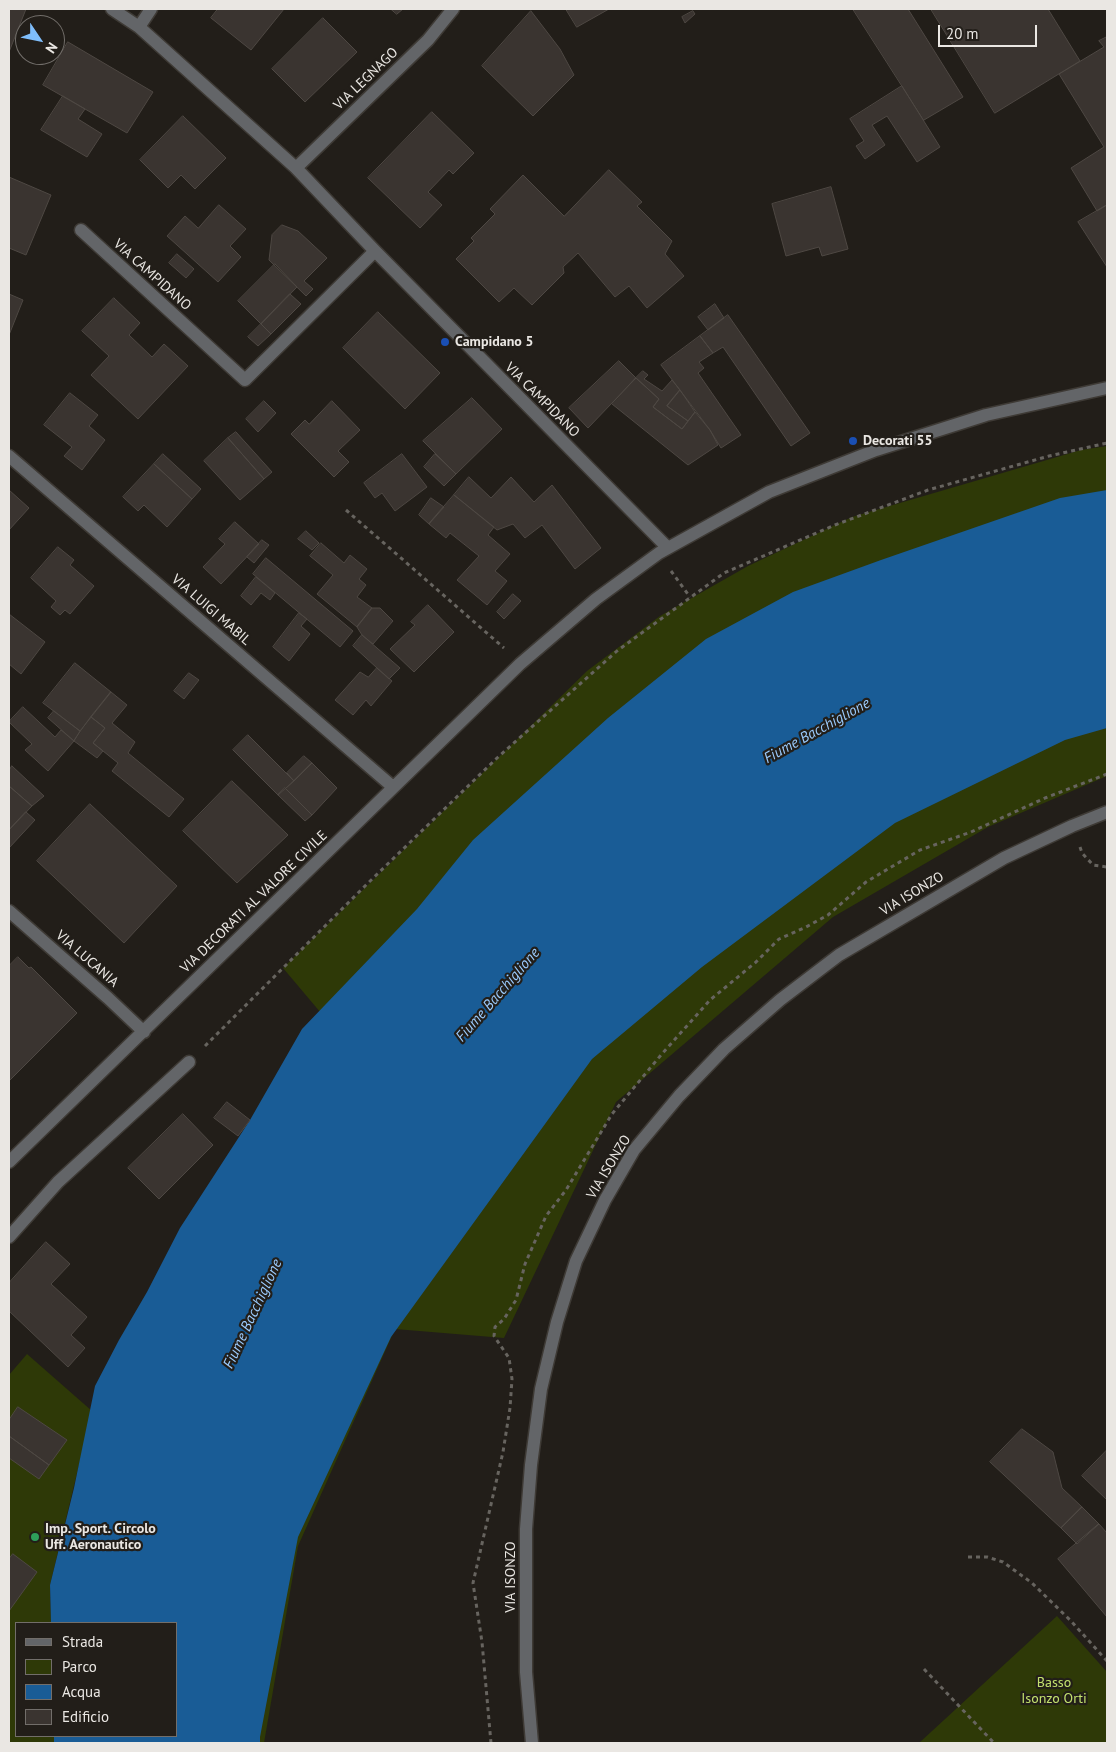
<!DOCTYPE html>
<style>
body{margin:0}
#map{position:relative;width:1116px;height:1752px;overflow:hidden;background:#221e19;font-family:"PT Sans",sans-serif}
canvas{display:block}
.frame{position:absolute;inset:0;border:10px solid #eae7e3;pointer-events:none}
.legend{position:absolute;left:15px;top:1622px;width:162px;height:115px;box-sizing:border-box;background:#221e19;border:1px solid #726e6a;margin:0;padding:6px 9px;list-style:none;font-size:15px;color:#eae7e3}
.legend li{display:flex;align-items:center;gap:10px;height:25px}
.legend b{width:25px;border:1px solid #726e6a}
.north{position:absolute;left:15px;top:15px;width:50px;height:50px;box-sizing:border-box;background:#221e19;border:1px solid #726e6a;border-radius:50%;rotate:124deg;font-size:14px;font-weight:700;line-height:20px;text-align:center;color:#eae7e3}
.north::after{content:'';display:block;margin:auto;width:18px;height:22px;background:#7fbdfa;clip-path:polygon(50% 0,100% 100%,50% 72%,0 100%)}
.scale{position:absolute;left:938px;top:25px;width:99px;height:22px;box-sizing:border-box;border:2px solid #eae7e3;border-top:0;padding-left:6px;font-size:15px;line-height:18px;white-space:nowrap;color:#eae7e3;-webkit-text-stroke:4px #221e19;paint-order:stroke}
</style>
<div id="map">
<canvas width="1116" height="1752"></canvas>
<div class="frame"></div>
<ul class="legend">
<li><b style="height:6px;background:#636568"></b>Strada</li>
<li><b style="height:14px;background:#2e3907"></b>Parco</li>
<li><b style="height:14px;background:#195c96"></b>Acqua</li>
<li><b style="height:14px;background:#3a3430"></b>Edificio</li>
</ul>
<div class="north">N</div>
<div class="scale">20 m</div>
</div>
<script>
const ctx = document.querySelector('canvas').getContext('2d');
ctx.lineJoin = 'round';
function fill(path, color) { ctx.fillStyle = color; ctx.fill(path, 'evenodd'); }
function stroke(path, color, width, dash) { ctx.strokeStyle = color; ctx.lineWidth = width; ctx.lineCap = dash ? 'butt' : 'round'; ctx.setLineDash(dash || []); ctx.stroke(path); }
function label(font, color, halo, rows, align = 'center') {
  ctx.font = font + ' "PT Sans",sans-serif'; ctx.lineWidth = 4.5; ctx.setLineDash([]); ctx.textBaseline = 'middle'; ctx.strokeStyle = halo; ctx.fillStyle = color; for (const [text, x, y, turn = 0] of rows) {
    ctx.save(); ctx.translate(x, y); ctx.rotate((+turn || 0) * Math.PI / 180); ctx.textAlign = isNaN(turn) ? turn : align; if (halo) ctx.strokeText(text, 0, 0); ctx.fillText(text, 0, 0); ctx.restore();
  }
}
fill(new Path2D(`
 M1107 446V776L988 827 833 917 616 1102 504 1338 395 1329 298 1546 264 1743H78L176 1736V1623H71L326 1019 283 968 587 671 660 616 748 566 852 517 1081 450Z
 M27 1354 92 1411 50 1585 51 1623H16V1736H54V1743H9V1375Z
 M1057 1616 1107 1672V1743H919Z`), '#2e3907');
fill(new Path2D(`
 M1107 490V728L1065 740 895 823 702 967 592 1059 391 1337 298 1537 260 1737V1743H54V1736H176V1623H51L50 1585 74 1488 95 1386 119 1340 147 1292 180 1228 250 1120 302 1029 417 909 473 840 608 718 706 639 793 592 881 560 1060 498Z`), '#195c96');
const building = new Path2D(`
 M9 9H26L9 52Z
 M218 9H284L251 50 211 18Z
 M391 9H403L397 14Z
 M566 9H609L577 27Z
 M853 9H908L963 97 924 120Z
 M931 9H1048L1080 61 995 113Z
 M531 11 560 49 574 75 533 116 482 66Z
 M693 11 695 14 685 23 682 17Z
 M323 18 357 52 305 102 272 69Z
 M1107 37V205L1097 211 1071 168 1104 147 1059 74 1104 47 1099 41Z
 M68 42 153 92 127 133 43 85Z
 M902 86 940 147 917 162 887 116 872 125 885 145 865 159 856 146 864 141 850 119Z
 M63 96 85 109 78 119 102 134 87 157 41 130Z
 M432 112 474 153 453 174 449 170 428 192 442 205 420 228 368 178Z
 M183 116 226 158 195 189 181 175 168 188 140 160Z
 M609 170 642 202 637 206 672 241 665 254 684 276 647 308 629 286 615 297 578 253 563 267 564 273 532 305 514 288 499 302 456 259 474 241 471 238 495 214 490 209 523 175 564 216Z
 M9 177 51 195 26 255 9 248Z
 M831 187 848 249 822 256 819 247 786 256 772 204Z
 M219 205 246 229 230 246 241 257 218 282 167 236 185 216 198 228Z
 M1107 205V267L1078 222Z
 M282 225 298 231 327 258 304 281 313 289 306 296 269 260 272 235Z
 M177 254 194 269 186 278 169 263Z
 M275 264 297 287 261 324 238 301Z
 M9 294 23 300 9 335Z
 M290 294 301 304 271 334 261 324Z
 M114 298 140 323 129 335 152 357 164 344 188 366 138 419 91 375 109 356 82 331Z
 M715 304 724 318 708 330 698 317Z
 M378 312 440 373 405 409 343 348Z
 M728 315 810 433 791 446 723 347 713 353 700 336Z
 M261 324 271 334 258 346 248 337Z
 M700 336 713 353 699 362 704 368 698 373 741 435 721 448 710 430 661 365Z
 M619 361 636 378 588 428 569 408Z
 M643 371 648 375 644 379 662 391 672 380 680 390 667 406 688 421 682 429 653 407 659 399 636 378Z
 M636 378 659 399 653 407 682 429 695 412 710 430 718 445 688 465 612 404Z
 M680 390 695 412 688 421 667 406Z
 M70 393 98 415 89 426 105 440 82 470 64 456 72 447 44 425Z
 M472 398 502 429 456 474 423 441Z
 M264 401 276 413 258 432 246 419Z
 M332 401 360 430 338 451 349 462 334 477 291 434 305 420 309 424Z
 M236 432 272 472 264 479 228 438Z
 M228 438 264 479 240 500 204 461Z
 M163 454 201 489 192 499 154 464Z
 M402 454 427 487 395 511 382 493 375 498 364 483Z
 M435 454 456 474 444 486 424 467Z
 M154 464 192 499 167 527 144 505 138 511 123 497Z
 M469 477 491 498 511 477 534 502 552 485 601 548 575 569 542 525 525 538 513 524 497 530 454 495Z
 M9 490 29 508 9 530Z
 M454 495 494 527 488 535 510 554 495 571 507 581 487 605 457 580 479 556 450 533 446 538 429 524Z
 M431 498 444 507 429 524 419 515Z
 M235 522 259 544 221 584 203 567 225 544 219 539Z
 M306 531 319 543 312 550 298 539Z
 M262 540 269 545 254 563 247 557Z
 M321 543 344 563 350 555 367 569 359 579 366 585 357 597 372 608 357 627 317 594 333 575 310 556Z
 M58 547 74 560 70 565 94 586 70 614 65 610 60 615 51 607 56 601 31 578Z
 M266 558 353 631 340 647 253 574Z
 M256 577 275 593 270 600 261 593 251 605 241 596Z
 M513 594 521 601 504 619 497 612Z
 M428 605 454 632 414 672 390 649 415 625 411 622Z
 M372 608H380L393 621 373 644 362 635 357 627Z
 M299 613 307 619 301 626 310 634 289 661 273 647Z
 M9 614 45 642 21 674 9 664Z
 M362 635 400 668 389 679 353 646Z
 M75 663 111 692 80 731 43 703Z
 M377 668 392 681 371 706 366 700 353 715 335 700 360 672 368 677Z
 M189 673 199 680 184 699 174 691Z
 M111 692 127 705 112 723 135 742 128 753 184 799 169 817 112 771 118 763 93 743 105 728 91 717Z
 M23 707 55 737 61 730 74 741 48 771 25 750 32 744 9 722Z
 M54 711 80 731 74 741 48 718Z
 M91 717 105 728 93 743 103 751 97 758 74 741Z
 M248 735 294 781 278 795 233 750Z
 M304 756 312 763 294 781 287 773Z
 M312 763 337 788 312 815 286 789Z
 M12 766 44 796 32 806 9 786V771Z
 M232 781 288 835 237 883 183 831Z
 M9 786 32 806 9 830Z
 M285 788 312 815 305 821 278 795Z
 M90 804 177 886 124 943 37 861Z
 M26 812 35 820 9 848V830Z
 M18 957 29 968 31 967 77 1013 9 1081V966Z
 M227 1102 250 1120 238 1136 214 1118Z
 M183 1114 213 1145 159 1199 128 1168Z
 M46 1242 70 1264 51 1284 87 1317 71 1335 85 1348 68 1367 9 1311V1283Z
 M18 1407 67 1440 49 1465 9 1436V1420Z
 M1022 1429 1053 1452 1062 1488 1082 1507 1061 1528 990 1462Z
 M9 1436 49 1465 39 1479 9 1458Z
 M1107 1450V1500L1082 1476Z
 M1082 1507 1099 1524 1077 1544 1061 1528Z
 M1099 1524 1107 1533V1617L1058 1559Z
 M13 1554 37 1572 9 1611V1559Z`);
fill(building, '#3a3430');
stroke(building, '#4e4843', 1);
const minor = new Path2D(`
 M112 9 139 27 296 168 375 251 668 548
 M139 27 151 9
 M296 168 428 40 453 9
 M81 230 245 380 375 251
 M9 456 393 787
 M9 911 108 998 144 1032
 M9 1162 520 664 596 599 659 553 769 492 876 450 986 415 1107 388
 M9 1237 58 1182 189 1062
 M532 1743 526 1672V1529L531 1465 541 1389 557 1322 576 1261 605 1200 634 1150 679 1096 724 1049 780 1000 839 955 1004 858 1072 826 1107 812`);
stroke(minor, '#3e3a35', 15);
stroke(new Path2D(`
 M346 510 504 648
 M671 571 690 597
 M1080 847 1082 853 1093 865 1107 867
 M205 1046 366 885 497 758 617 651 724 573 835 525 928 490 1049 456 1107 443
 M968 1557H987L1003 1562 1032 1583 1071 1621 1107 1661
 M924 1669 994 1743
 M491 1743 482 1642 473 1583 503 1452 510 1408 512 1379 509 1358 494 1336 495 1327 504 1319 516 1300 525 1264 546 1216 566 1190 612 1114 661 1055 710 1000 756 962 779 939 806 927 828 915 866 882 920 850 971 832 1045 798 1107 774`), '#67645f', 3, [4, 4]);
stroke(minor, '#636568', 12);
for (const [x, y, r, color] of [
 [445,342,5,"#1a4fb4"],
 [853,441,5,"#1a4fb4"],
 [35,1537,5,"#2e9e5b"]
]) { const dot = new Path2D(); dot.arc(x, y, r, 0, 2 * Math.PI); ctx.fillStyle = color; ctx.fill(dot); stroke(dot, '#221e19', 2); }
label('14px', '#eae7e3', '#221e19', [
 ["VIA LEGNAGO",366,79,-44],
 ["VIA CAMPIDANO",152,275,42],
 ["VIA CAMPIDANO",542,400,45],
 ["VIA LUIGI MABIL",211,610,41],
 ["VIA ISONZO",912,894,-31],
 ["VIA DECORATI AL VALORE CIVILE",254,902,-44],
 ["VIA LUCANIA",87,959,41],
 ["VIA ISONZO",609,1167,-59],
 ["VIA ISONZO",511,1577,-90]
]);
label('bold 14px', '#eae7e3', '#221e19', [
 ["Campidano 5",455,342],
 ["Decorati 55",863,441],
 ["Imp. Sport. Circolo",45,1529],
 ["Uff. Aeronautico",45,1545]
], 'left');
label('14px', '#c3e06e', '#221e19', [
 ["Basso",1054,1683],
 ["Isonzo Orti",1054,1699]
]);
label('italic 15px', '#9bcbfd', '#221e19', [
 ["Fiume Bacchiglione",817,731,-29],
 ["Fiume Bacchiglione",498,995,-49],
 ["Fiume Bacchiglione",253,1314,-65]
]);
</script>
